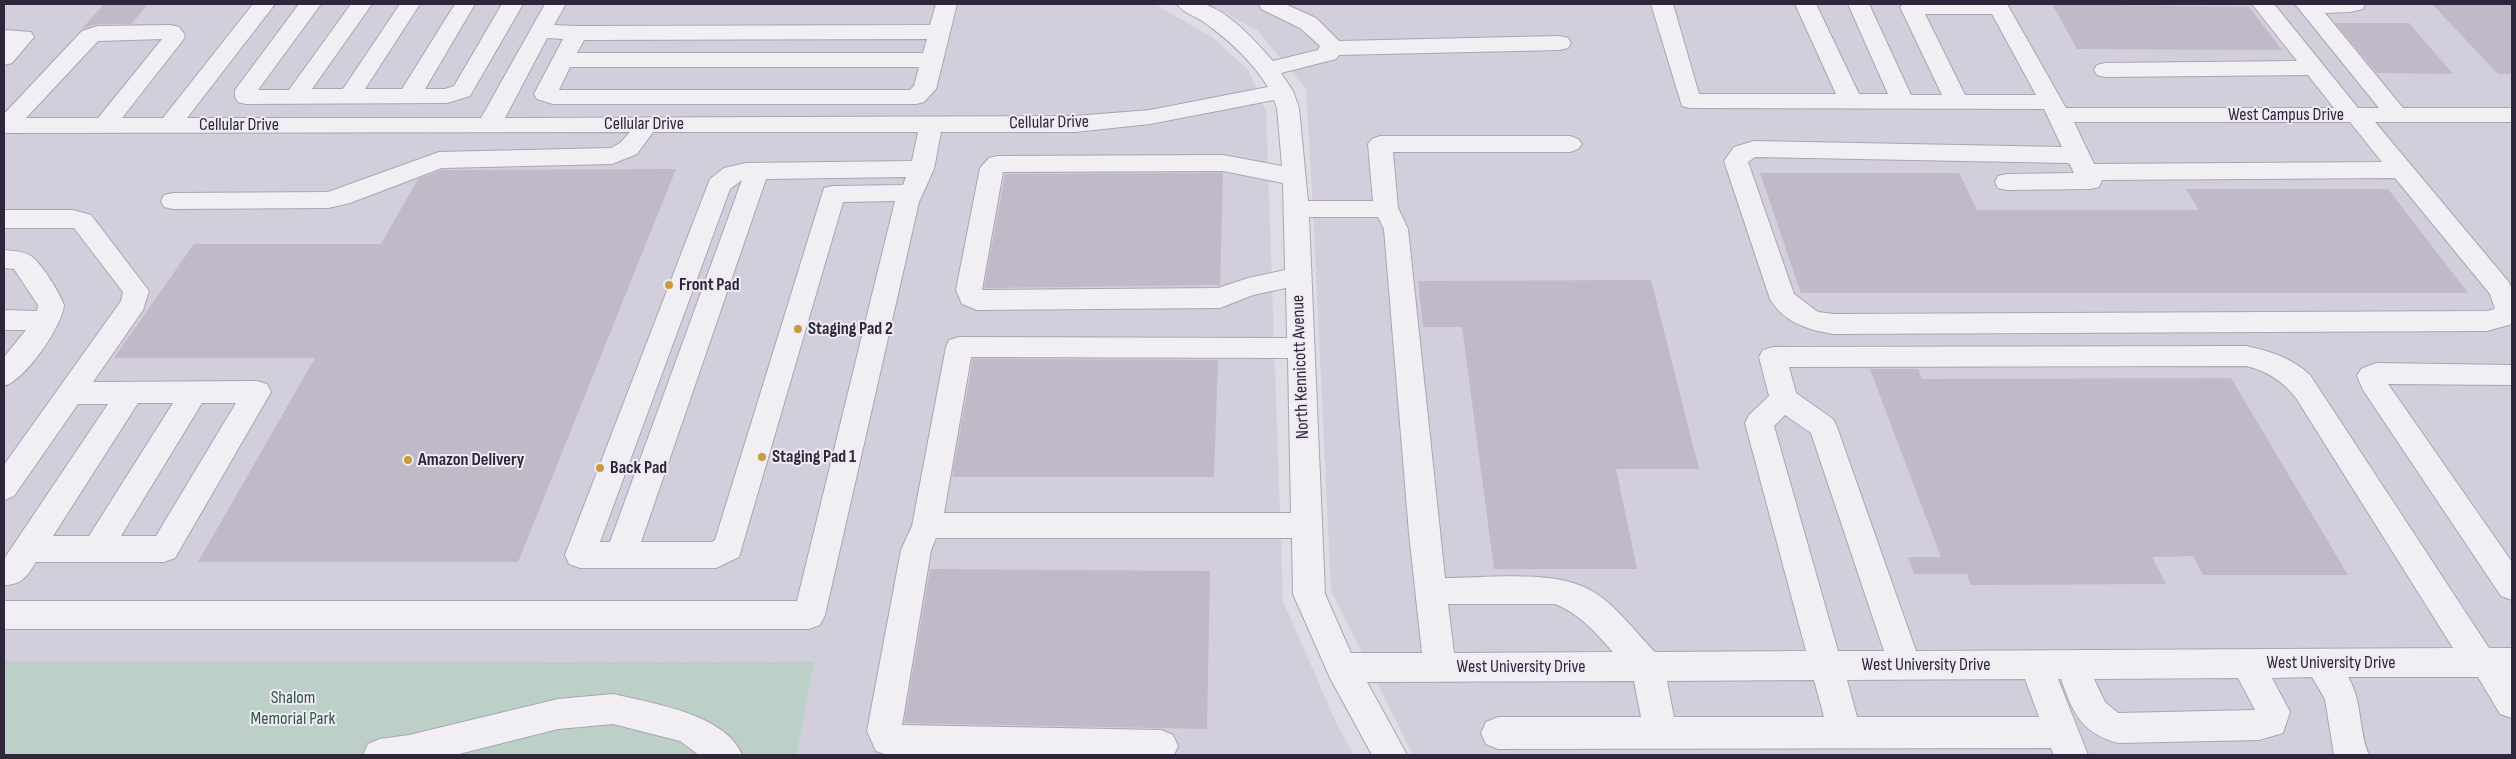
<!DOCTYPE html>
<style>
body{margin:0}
#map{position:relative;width:2516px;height:759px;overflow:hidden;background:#e0dce6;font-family:"Sofia Sans Condensed",sans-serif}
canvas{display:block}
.frame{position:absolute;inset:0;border:5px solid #2f263c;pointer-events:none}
</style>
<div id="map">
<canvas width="2516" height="759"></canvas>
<div class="frame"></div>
</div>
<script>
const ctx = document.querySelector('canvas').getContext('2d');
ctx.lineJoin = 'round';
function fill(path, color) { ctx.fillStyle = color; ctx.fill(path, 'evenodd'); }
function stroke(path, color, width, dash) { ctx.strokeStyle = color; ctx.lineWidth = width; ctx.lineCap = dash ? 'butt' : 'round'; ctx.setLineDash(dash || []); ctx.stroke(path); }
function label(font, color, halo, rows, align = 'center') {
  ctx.font = font + ' "Sofia Sans Condensed",sans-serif'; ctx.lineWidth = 4; ctx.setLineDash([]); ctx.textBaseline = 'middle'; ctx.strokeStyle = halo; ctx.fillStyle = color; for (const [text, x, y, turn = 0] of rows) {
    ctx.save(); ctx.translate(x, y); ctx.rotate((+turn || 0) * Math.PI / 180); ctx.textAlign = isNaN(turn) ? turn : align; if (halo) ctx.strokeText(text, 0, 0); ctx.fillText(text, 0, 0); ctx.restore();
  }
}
fill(new Path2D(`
 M4 4H1155L1213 38 1248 70 1266 110 1283 601 1337 725 1354 755H797L814 662 4 661Z
 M1208 4H2512V755H1413L1331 590 1312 190 1306 89 1257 30Z`), '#d3cedb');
fill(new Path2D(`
 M4 661 814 662 797 755H4Z`), '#bdd0c7');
fill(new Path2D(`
 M104 4H148L131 24H98L82 29Z
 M2052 4 2249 7 2282 50 2077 49Z
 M2432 4H2512V74H2498Z
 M2335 23H2409L2453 74 2377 73Z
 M676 169 518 562H198L315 358H114L194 244H381L418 179 442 170Z
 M1223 173 1220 285 984 288 1005 174Z
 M1760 173H1959L1977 210H2199L2186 189H2388L2468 293H1801Z
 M1651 280 1699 469H1616L1637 569H1494L1462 327H1423L1418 281Z
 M973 359 1218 360 1214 477H952Z
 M1870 369H1918L1922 379 2231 378 2348 575H2203L2193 556 2152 557 2166 584 1971 585 1967 574H1914L1908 557H1941Z
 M930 569 1210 571 1207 729 904 723Z`), '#c0b9c8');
const minor = new Path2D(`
 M253 4H275L187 118H481L545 4H566L554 25 577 26 930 25 936 4H957L936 89 924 102 916 104H553L537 99 534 94 563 39 547 38 505 118 1075 116 1150 110 1268 87C1251 60 1230 41 1205 23 1196 16 1182 13 1177 4 1185 4 1196 2 1204 4 1231 13 1254 40 1273 61L1318 50 1320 46 1300 28 1261 9 1259 4H1285L1316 18 1339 41 1560 36 1568 38 1571 43 1568 48 1560 50 1339 55 1336 59 1281 73 1293 91 1299 108 1308 201H1373L1368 144 1372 139 1380 136H1570L1578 139 1582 144 1578 149 1570 152H1393L1398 208 1408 229 1445 578C1487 578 1555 569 1592 591 1616 605 1635 632 1655 652L1806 651 1745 423 1749 415 1769 396 1759 357 1763 350 1773 347 2246 346C2270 351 2292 358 2310 375L2489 648H2512V718L2500 714 2478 677H2348C2363 702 2358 730 2369 755H2334L2325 699 2312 677 2272 678 2290 712 2283 733 2259 740 2118 743C2081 733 2073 713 2061 679H2058L2088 755H2054L2051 748 1498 749 1486 744 1481 733 1486 722 1498 717H1641L1634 681 1367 682 1407 755H1372L1330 678 1293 594 1292 538H936L931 550 902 725 1161 730 1173 735 1178 746 1174 755H887L876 751 867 731 901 550 912 526 946 347 949 340 959 337 1287 338 1286 288 1253 295 1220 308 977 310 962 304 956 290 980 168 989 158 997 156 1223 155 1282 166 1277 108 1274 100 1150 124 1075 132H941L934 169 919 202 825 615 820 625 809 629H4V601H797L895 201 843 202 739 557 716 568H580L569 564 565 555 710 179 724 168 746 163 912 161 918 132H653L637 154 612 164 442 168 350 203 328 208 173 209 164 207 161 201 164 195 173 193 328 192 439 152 611 148 620 143 630 132 4 133V114L82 31 98 26 171 25 179 27 185 35 183 40 122 118H163ZM162 39 98 118H26L98 41ZM927 39 923 53H577L584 40ZM570 67H919L914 86 910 90H559ZM1223 171 1283 183 1285 270 1248 278 1218 288 982 290 1003 172ZM906 177 903 185 833 186 824 188 715 540 712 542H641L766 179ZM742 180 610 542H600L730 189ZM1309 217H1378L1384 229 1409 533 1422 653H1351L1325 594ZM971 357 1288 358 1291 513H944ZM2246 366C2267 371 2283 381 2296 398L2453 648 1916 651 1837 427 1833 419 1796 393 1789 367ZM1785 415 1811 433 1884 651H1838L1774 426ZM1448 604H1555C1580 614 1596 633 1613 652L1454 653ZM2238 678 2255 710 2118 713 2105 702 2094 679ZM2025 679 2039 717H1857L1847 680ZM1814 680 1824 717H1674L1667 681Z
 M299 4H321L258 90H289L351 4H372L312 89H343L400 4H420L365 89H402L455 4H475L425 89H445L454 86 502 4H523L470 96 447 103 246 104 238 102 235 97V90Z
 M1651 4H1673L1699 94H1836L1795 4H1816L1859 94H1888L1848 4H1869L1911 95H1942L1900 7 1903 4H2007L2066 108H2334L2308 75 2105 77 2097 75 2094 70 2097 65 2105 63 2297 61 2252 4H2274L2358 108H2379L2295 4H2365L2363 9 2350 12 2325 13 2403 108H2512V122H2375L2508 281 2512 288V324L2487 331 1834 334C1809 330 1784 323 1770 299L1724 161 1734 147 1754 141 2062 147 2044 109 1690 108 1682 106ZM1925 14H1992L2036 95H1965ZM2074 122H2350L2382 162 2094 164ZM1755 157 2069 163 2074 173 2007 174 1998 176 1995 182 1998 188 2007 190 2090 189 2099 187 2102 180 2395 178 2490 294 2495 309 2487 311 1834 314 1818 312 1794 294 1748 162Z
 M4 30 31 32 34 37 12 63 4 65Z
 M4 210H73L91 215 149 291 143 310 93 382 257 381 267 384 271 392 175 558 164 562H36C27 576 22 585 4 585V559L108 404H78L14 496 4 500V465L121 301 123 292 74 228H4ZM138 403H173L89 536H53ZM202 403H236L156 536H121Z
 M4 250C13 251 23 251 31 256 42 264 59 292 64 305 62 327 25 380 4 386V357L26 330H4V310L37 311 38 305 14 269 4 268Z
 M2376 363 2512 365V385L2388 384 2512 562V600L2501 596 2363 390 2357 376 2361 369Z
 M613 694C651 703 726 714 742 755H699L680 741 613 724 558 729 455 755H363L368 744 380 739 409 735 558 699Z`);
stroke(minor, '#aba5b3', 2);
fill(minor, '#f1eef4');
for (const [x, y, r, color] of [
 [669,285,5,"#cb9a40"],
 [798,329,5,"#cb9a40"],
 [762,457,5,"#cb9a40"],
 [408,460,5,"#cb9a40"],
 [600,468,5,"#cb9a40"]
]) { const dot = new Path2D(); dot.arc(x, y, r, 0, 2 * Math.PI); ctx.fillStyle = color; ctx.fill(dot); stroke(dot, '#eeebf4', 2); }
label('18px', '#2f263c', '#eeebf4', [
 ["West Campus Drive",2286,115],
 ["Cellular Drive",1049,123,-1],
 ["Cellular Drive",644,124],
 ["Cellular Drive",239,125],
 ["North Kennicott Avenue",1301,367,-92],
 ["West University Drive",2331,663],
 ["West University Drive",1926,665],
 ["West University Drive",1521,667]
]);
label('bold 18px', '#2f263c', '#eeebf4', [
 ["Front Pad",679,285],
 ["Staging Pad 2",808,329],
 ["Staging Pad 1",772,457],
 ["Amazon Delivery",418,460],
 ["Back Pad",610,468]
], 'left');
label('18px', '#335749', '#eeebf4', [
 ["Shalom",293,698],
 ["Memorial Park",293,719]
]);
</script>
